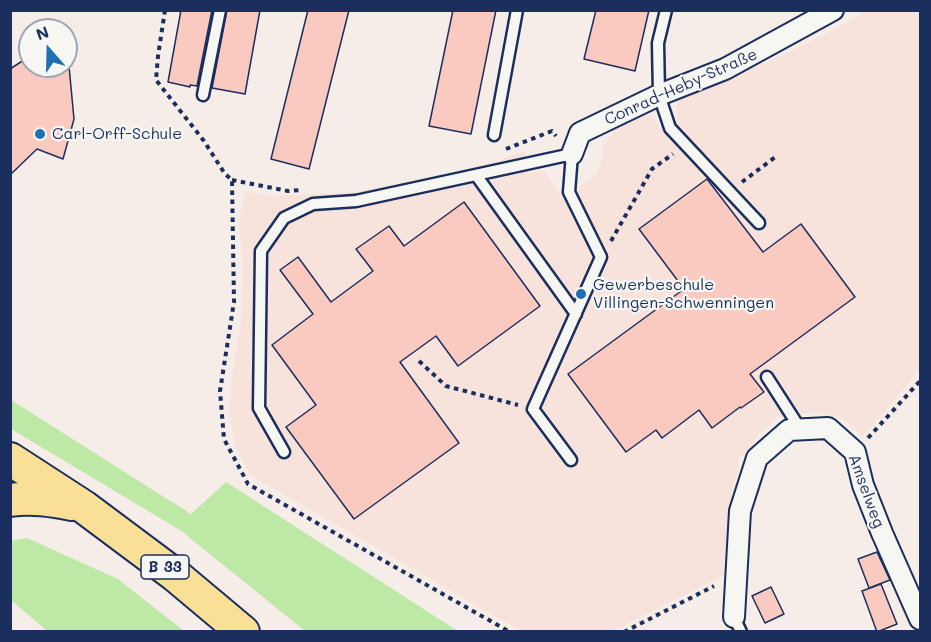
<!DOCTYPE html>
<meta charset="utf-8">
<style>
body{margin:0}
#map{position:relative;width:931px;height:642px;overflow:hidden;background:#f7ede8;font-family:Mali,sans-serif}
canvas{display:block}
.frame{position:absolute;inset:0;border:12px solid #1b2f5e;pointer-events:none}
.north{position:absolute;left:18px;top:18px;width:60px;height:60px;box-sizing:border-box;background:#f6f6f2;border:2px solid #9ea6b7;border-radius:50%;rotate:340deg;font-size:16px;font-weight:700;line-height:24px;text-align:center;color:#1b2f5e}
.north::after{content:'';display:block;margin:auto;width:21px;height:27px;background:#1f6fb2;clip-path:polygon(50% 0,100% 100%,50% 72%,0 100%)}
</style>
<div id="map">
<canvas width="931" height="642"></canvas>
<div class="frame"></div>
<div class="north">N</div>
</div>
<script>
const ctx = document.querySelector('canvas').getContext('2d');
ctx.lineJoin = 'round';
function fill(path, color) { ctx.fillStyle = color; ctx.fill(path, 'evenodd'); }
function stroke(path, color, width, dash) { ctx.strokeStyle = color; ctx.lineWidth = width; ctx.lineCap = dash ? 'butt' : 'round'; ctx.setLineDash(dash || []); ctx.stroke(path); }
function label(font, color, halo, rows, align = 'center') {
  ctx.font = font + ' Mali,sans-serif'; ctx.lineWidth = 4.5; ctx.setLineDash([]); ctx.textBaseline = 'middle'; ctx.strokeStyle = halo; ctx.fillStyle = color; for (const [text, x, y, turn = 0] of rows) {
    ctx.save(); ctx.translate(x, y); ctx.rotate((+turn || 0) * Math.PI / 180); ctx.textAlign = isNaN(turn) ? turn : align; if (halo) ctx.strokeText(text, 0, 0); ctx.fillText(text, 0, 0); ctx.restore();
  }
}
fill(new Path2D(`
 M867 11H920V370L863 436 843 419 818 412 779 417 757 435 750 452 739 457 738 470 731 496 723 576 613 631H521L250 475 236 448 229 414 231 382 241 322 243 266 239 221 245 192 276 196 353 192 432 178 487 164 525 151 528 173 544 171 562 197 595 176 602 160 603 146 615 130 649 113 664 132 677 123V100L783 55 833 30Z`), '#f8e2dc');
fill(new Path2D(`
 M11 400 191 514 226 482 458 631H305L180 530 11 429Z
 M27 538 118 579 184 631H47L11 600V541Z`), '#bee8a5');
const building = new Path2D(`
 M181 10H212L197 86 190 85V87L168 82Z
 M227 10H260L245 94 212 88Z
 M308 10H349L309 169 271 159Z
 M453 10H496L471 134 429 126Z
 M596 10H649L635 71 584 59Z
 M30 56V66H69L74 119 63 159 37 149 10 175V69Z
 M707 179 763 252 801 224 855 297 750 374 764 392 741 408 740 407 712 428 699 410 662 438 656 430 626 452 568 374 684 289 639 229Z
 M464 202 540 306 458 366 436 336 400 362 459 443 354 519 286 427 316 405 272 345 313 314 280 270 298 257 331 302 373 271 356 249 389 226 404 246Z
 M877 552 890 580 869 588 858 559Z
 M881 584 897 624 877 632 862 591Z
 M771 587 784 614 765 623 752 596Z`);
fill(building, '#facac1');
stroke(building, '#1b2f5e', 1.5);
const service = new Path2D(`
 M666 10 658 43 659 95 670 128 759 223
 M203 95 220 10
 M494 135 517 10
 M476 175 576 314
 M767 377 801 430
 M284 452 259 408 261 251 284 218 313 204 356 201 572 154 569 192 601 257 533 409 571 460
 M734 617 741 632`);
const minor = new Path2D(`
 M572 154 580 133 659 95 725 69 833 10
 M734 617 740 511 757 458 789 430 828 428 855 452 863 485 882 533 920 619`);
const primary = new Path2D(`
 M10 459 84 507 175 575 243 632
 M10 500C32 497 51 500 72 504`);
stroke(service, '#1b2f5e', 15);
stroke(minor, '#1b2f5e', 24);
stroke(primary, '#1b2f5e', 36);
stroke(new Path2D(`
 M165 10 158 56 156 80 204 141 225 174 232 180 234 302 220 391 224 439 248 484 510 632
 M506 149 552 131 556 136
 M232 180 288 191 302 190
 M742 182 778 155
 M611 241 652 169 673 154
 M419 361 446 386 518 405
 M868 438 920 381
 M624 632 714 586`), '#1b2f5e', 4, [4.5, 4.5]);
stroke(service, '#f6f6f2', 10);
stroke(minor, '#f6f6f2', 20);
stroke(primary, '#fadf96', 32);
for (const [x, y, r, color] of [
 [40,134,6,"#1f6fb2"],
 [581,294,6,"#1f6fb2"]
]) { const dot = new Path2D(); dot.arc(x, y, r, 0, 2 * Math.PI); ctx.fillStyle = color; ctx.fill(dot); stroke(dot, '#f6f6f2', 2); }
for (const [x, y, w] of [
 [165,567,48]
]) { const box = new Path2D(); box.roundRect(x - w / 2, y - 12, w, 24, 4.5); ctx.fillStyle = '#f6f6f2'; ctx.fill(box); stroke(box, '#1b2f5e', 1.5); }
label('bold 15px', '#1b2f5e', null, [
 ["B 33",165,567]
]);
label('16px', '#1b2f5e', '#f6f6f2', [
 ["Conrad-Heby-Straße",681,87,-24],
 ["Amselweg",866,491,70]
]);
label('16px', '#1b2f5e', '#f6f6f2', [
 ["Carl-Orff-Schule",52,134],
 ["Gewerbeschule",593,285],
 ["Villingen-Schwenningen",593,303]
], 'left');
</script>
